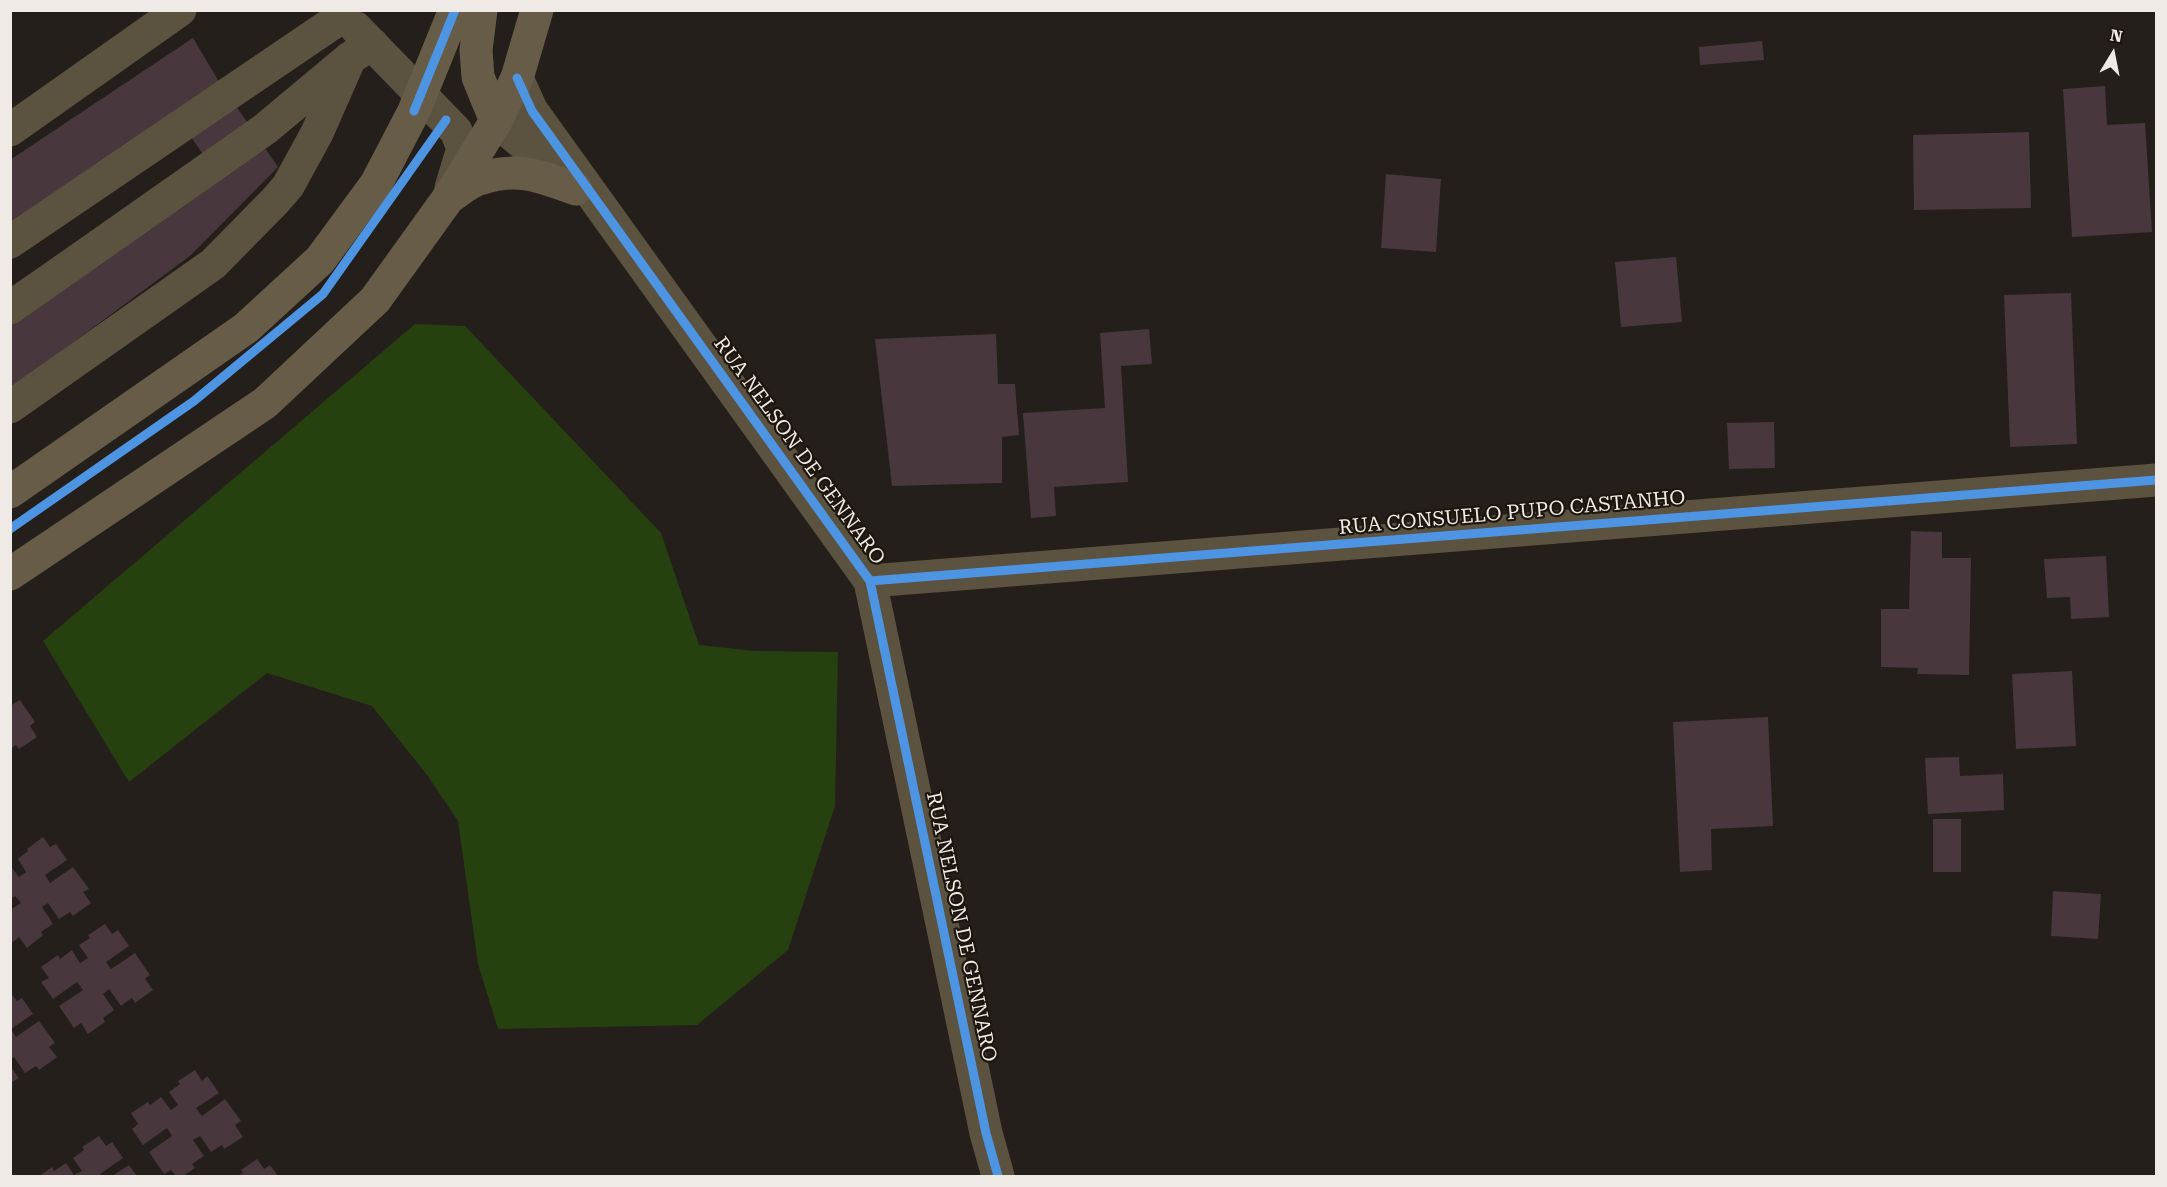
<!DOCTYPE html>
<style>
body{margin:0}
#map{position:relative;width:2167px;height:1187px;overflow:hidden;background:#241f1a;font-family:"Roboto Serif",serif}
canvas{display:block}
.frame{position:absolute;inset:0;border:12px solid #efeae5;pointer-events:none}
.north{position:absolute;left:2083px;top:24px;width:60px;height:60px;-webkit-text-stroke:4px #1d160e;paint-order:stroke;rotate:10deg;font-size:16px;font-weight:700;line-height:24px;text-align:center;color:#efeae5}
.north::after{content:'';display:block;margin:auto;width:21px;height:27px;background:#efeae5;clip-path:polygon(50% 0,100% 100%,50% 72%,0 100%)}
</style>
<div id="map">
<canvas width="2167" height="1187"></canvas>
<div class="frame"></div>
<div class="north">N</div>
</div>
<script>
const ctx = document.querySelector('canvas').getContext('2d');
ctx.lineJoin = 'round';
function fill(path, color) { ctx.fillStyle = color; ctx.fill(path, 'evenodd'); }
function stroke(path, color, width, dash) { ctx.strokeStyle = color; ctx.lineWidth = width; ctx.lineCap = dash ? 'butt' : 'round'; ctx.setLineDash(dash || []); ctx.stroke(path); }
function label(font, color, halo, rows, align = 'center') {
  ctx.font = font + ' "Roboto Serif",serif'; ctx.lineWidth = 4.5; ctx.setLineDash([]); ctx.textBaseline = 'middle'; ctx.strokeStyle = halo; ctx.fillStyle = color; for (const [text, x, y, turn = 0] of rows) {
    ctx.save(); ctx.translate(x, y); ctx.rotate((+turn || 0) * Math.PI / 180); ctx.textAlign = isNaN(turn) ? turn : align; if (halo) ctx.strokeText(text, 0, 0); ctx.fillText(text, 0, 0); ctx.restore();
  }
}
fill(new Path2D(`
 M415 324 465 326 661 533 699 645 755 651 838 652 835 806 788 950 697 1025 498 1029 478 964 458 821 427 775 372 706 267 673 129 782 43 641Z`), '#274010');
fill(new Path2D(`
 M193 38 218 80 278 167 190 256 10 389V287L204 156 185 128 10 242V160Z
 M1762 41 1764 60 1700 65 1699 47Z
 M2105 86 2107 125 2145 123 2152 232 2072 237 2063 89Z
 M2029 132 2031 208 1914 210 1913 135Z
 M1386 174 1441 179 1436 252 1381 248Z
 M1676 257 1682 322 1621 327 1615 262Z
 M2071 293 2077 444 2010 447 2004 295Z
 M1149 329 1152 364 1121 366 1128 482 1054 487 1056 516 1031 518 1023 413 1105 408 1100 333Z
 M996 334 998 384H1015L1019 435 1002 437V483L892 486 875 339Z
 M1774 422 1775 468 1729 469 1727 423Z
 M1911 531 1942 532V558H1971L1969 675 1917 674 1918 668 1881 667V609H1909Z
 M2106 556 2109 617 2071 619 2070 597 2047 598 2044 559Z
 M2072 671 2076 746 2016 749 2012 674Z
 M20 700 35 722 30 726 37 737 19 749 16 745 10 749V706Z
 M1768 717 1773 826 1711 829 1712 870 1680 872 1673 722Z
 M1959 757 1960 776 2003 774 2004 810 1928 814 1925 758Z
 M1933 819H1961V872H1933Z
 M43 837 50 847 56 844 67 860 45 875 50 883 73 867 89 889 83 892 91 903 73 916 70 912 59 919 48 903 42 907 53 924 41 932 43 935 27 948 19 937 13 942 10 939V910L21 903 15 896 10 899V865L19 877 26 872 18 859 28 851 27 849Z
 M2053 891 2101 894 2098 939 2051 936Z
 M105 924 112 934 118 930 129 946 106 962 111 969 135 953 150 975 145 979 153 990 135 1003 132 998 121 1006 109 989 103 994 114 1010 103 1018 105 1022 88 1034 81 1023 74 1028 59 1006 83 990 77 982 53 999 41 982 49 978 41 967 58 955 60 959 72 950 80 963 88 958 79 945 90 938 88 935Z
 M10 993 17 1001 22 998 33 1014 11 1029 16 1037 39 1021 55 1043 49 1047 57 1057 39 1070 36 1066 25 1073 14 1057 10 1060Z
 M10 1066 19 1078 10 1083Z
 M195 1070 202 1081 207 1076 219 1093 196 1108 202 1116 225 1099 241 1121 235 1125 243 1137 224 1149 222 1145 211 1152 200 1136 193 1140 204 1156 192 1164 195 1168 183 1176H176L171 1170 164 1174 149 1152 172 1136 167 1128 143 1145 132 1129 138 1124 131 1113 148 1102 150 1105 161 1097 171 1110 178 1105 169 1092 180 1084 178 1081Z
 M99 1136 106 1146 112 1142 123 1158 100 1174 102 1176H39L52 1167 54 1171 66 1163 74 1175 82 1171 73 1158 84 1150 82 1147Z
 M257 1159 264 1169 270 1165 278 1176H237L243 1173 241 1170Z
 M129 1165 137 1176H112Z`), '#48373d');
stroke(new Path2D(`
 M356 28 456 131 463 148 451 188
 M517 78 532 111 870 581 986 1133 998 1176
 M496 121 566 180
 M10 130 180 10
 M10 242 343 16
 M10 308 265 129 350 58 372 44
 M10 407 213 264 275 201 288 186 317 133 350 58
 M870 581 2156 480`), '#5b523f', 33);
stroke(new Path2D(`
 M481 10 476 50 478 77 496 121
 M450 197C459 191 469 182 479 179 518 166 540 176 576 189
 M10 492 246 328 320 260 376 184 414 111 455 10
 M10 574 265 403 375 300 449 197 496 121 517 78 537 10`), '#675c48', 33);
stroke(new Path2D(`
 M517 78 532 111 870 581 986 1133 998 1176
 M414 111 455 10
 M10 529 194 401 323 294 446 120
 M870 581 2156 480`), '#4d94e3', 9);
label('20px', '#efeae5', '#1d160e', [
 ["RUA NELSON DE GENNARO",799,451,54],
 ["RUA CONSUELO PUPO CASTANHO",1512,513,-5],
 ["RUA NELSON DE GENNARO",961,927,78]
]);
</script>
